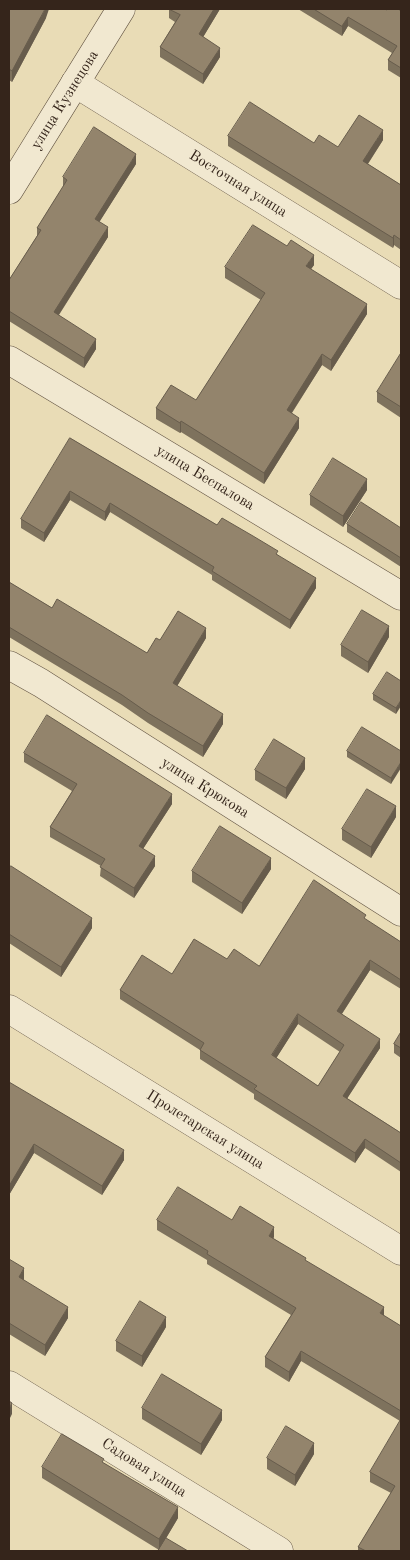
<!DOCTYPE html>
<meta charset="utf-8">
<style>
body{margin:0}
#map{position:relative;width:410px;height:1560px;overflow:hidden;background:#e9dcb6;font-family:"Old Standard TT",serif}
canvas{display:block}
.frame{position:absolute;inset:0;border:10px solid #35251b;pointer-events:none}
</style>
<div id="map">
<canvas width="410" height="1560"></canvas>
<div class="frame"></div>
</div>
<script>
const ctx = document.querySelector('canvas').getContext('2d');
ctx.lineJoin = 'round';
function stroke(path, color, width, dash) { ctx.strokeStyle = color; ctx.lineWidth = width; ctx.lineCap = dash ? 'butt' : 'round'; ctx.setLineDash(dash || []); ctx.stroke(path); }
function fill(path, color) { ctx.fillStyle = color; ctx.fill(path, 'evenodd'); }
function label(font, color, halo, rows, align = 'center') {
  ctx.font = font + ' "Old Standard TT",serif'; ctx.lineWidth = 5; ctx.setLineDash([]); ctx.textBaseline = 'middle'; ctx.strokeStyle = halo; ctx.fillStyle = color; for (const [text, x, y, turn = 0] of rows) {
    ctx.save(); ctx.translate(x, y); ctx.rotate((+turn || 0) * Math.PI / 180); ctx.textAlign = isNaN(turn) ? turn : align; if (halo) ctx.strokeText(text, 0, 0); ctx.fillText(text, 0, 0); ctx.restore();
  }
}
const minor = new Path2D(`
 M75 83 401 285
 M9 360 401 596
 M9 665 41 683 401 912
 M9 1009 401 1251
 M9 1385 279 1551`);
const tertiary = new Path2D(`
 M9 190 121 9`);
stroke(minor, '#625342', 29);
stroke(tertiary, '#625342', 29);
stroke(minor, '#f1e8d0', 28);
stroke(tertiary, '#f1e8d0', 28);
fill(new Path2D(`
 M9 9 46 18 12 82 9 80Z
 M169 9H220L203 37 220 57 203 84 160 57V47L175 22 169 18Z
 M298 9H385L387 10 401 11V78L388 70V60L392 53 348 26 342 36Z
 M228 136 314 143 338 147 383 140 368 164 401 185V250L394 245 393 248 228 146Z
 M136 164 99 222 108 237 59 315 96 349 84 368 9 321V280L37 236V228L63 187V177Z
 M314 265 311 269 367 314 331 371 322 365 292 413 299 428 264 484 181 432 180 433 156 419V408L196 400 261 300 225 278V267Z
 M401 353V418L377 402V392Z
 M70 438 217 525 278 555 316 588 290 629 212 580V575L110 512 105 521 70 500 44 542 21 528V519Z
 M367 490 343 527 310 505V495Z
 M347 524 401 528V567L347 532Z
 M9 582 52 608 147 653 160 640 206 638 177 686 223 724 203 757 148 723 122 705 9 637Z
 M389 637 368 673 341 656V645Z
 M401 681 396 714 373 700V694Z
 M347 751H401L391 784 347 757Z
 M24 753 172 804 143 849 155 866 134 898 100 876 101 866 50 837V827L72 791 24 762Z
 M305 769 286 799 255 780V770Z
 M396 817 371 858 342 840V829Z
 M9 869 92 928 61 977 9 943Z
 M271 869 242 914 192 882V871Z
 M366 920 401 942V989L370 970 342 1014 380 1048 347 1098 401 1133V1172L365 1148 355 1163 254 1099V1094L200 1059V1050L120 999V990L172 974 227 959 259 966ZM298 1024 340 1052 318 1086 276 1058Z
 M401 1032V1058L394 1053V1044Z
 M9 1082 124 1160 102 1195 34 1153 9 1195Z
 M157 1220H232L274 1237 273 1238 384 1316 401 1326V1551H358V1547L391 1493 370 1482V1472L400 1421 301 1361 289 1382 265 1367V1357L291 1315 207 1264V1260L157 1230Z
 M9 1259 24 1279V1280L68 1318 45 1356 9 1334Z
 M166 1327 142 1367 116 1351V1341Z
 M142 1408 222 1420 201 1455 142 1419Z
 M314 1454 295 1486 267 1469V1458Z
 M104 1463 178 1518 159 1550 42 1478V1467Z`), '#7e725d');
fill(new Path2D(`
 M45 9H49L46 18 12 82V71Z
 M214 9H220L199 44V34Z
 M348 17V26L342 36V26Z
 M220 48V57L203 84V74Z
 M383 130V140L363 171V161Z
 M136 154V164L95 229V219Z
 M108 227V237L54 322V312Z
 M394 235V245L393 248V238Z
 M314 255V265L306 276V266Z
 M367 304V314L331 371V360Z
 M96 339V349L84 368V358Z
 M322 354V365L287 420V410Z
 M299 418V428L264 484V473Z
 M181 421V432L180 433V423Z
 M367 479V490L343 527V516Z
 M70 491V500L44 542V533Z
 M110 503V512L105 521V512Z
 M316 578V588L290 629V620Z
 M389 626V637L368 673V662Z
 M206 628V638L173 693V683Z
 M401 700V706L396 714V708Z
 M223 714V724L203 757V746Z
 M305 758V769L286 799V788Z
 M401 762V768L391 784V778Z
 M172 794V804L139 855V846Z
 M396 806V817L371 858V847Z
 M155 856V866L134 898V888Z
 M271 858V869L242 914V903Z
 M92 918V928L61 977V967Z
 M370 960V970L337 1021V1011Z
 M298 1014V1024L272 1065V1055Z
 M380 1039V1048L343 1105V1096Z
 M365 1139V1148L355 1163V1153Z
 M34 1144V1153L9 1195V1186Z
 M124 1150V1160L102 1195V1186Z
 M274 1227V1237L269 1245V1236Z
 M24 1268V1279L19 1288V1277Z
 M68 1307V1318L45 1356V1345Z
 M384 1307V1317L380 1313Z
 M166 1317V1327L142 1367V1356Z
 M301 1351V1361L289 1382V1372Z
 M12 1403V1414L9 1420V1409Z
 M222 1410V1420L201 1455V1444Z
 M314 1443V1454L295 1486V1475Z
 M178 1507V1518L159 1550V1539Z`), '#675c4c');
const building = new Path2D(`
 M9 9H45L12 71 9 69Z
 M169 9H214L199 34 220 48 203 74 160 47 180 15Z
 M314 9H385L387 10 388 9H398L401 11V68L388 60 397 46 348 17 342 26Z
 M250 102 314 143 319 135 338 147 359 115 383 130 363 161 401 185V240L394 235 393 238 228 136Z
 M94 127 136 154 95 219 108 227 54 312 96 339 84 358 9 311V280L41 230 37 228 67 180 63 177Z
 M253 225 287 246 291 240 314 255 306 266 367 304 331 360 322 354 287 410 299 418 264 473 181 421 180 423 156 408 171 385 196 400 265 293 225 267Z
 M401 353V407L377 392Z
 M70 438 217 525 222 518 253 536 278 551 276 554 316 578 290 620 212 571 214 567 110 503 105 512 70 491 44 533 21 519Z
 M333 458 367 479 343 516 310 495Z
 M361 502 401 528V558L347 524Z
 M9 582 52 608 57 599 147 653 156 638 160 640 178 611 206 628 173 683 223 714 203 746 148 713 122 695 9 627Z
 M362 610 389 626 368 662 341 645Z
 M387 672 401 681V700L396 708 373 694Z
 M47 715 172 794 139 846 155 856 134 888 100 867 105 859 50 827 77 784 24 753Z
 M362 727 401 751V762L391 778 347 751Z
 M274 739 305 758 286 788 255 770Z
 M367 789 396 806 371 847 342 829Z
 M220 826 271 858 242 903 192 871Z
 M11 866 92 918 61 967 9 934V869Z
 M314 880 366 915 364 918 401 942V980L370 960 337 1011 380 1039 343 1096 401 1133V1163L365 1139 355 1153 254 1089 257 1086 200 1050 204 1043 120 990 142 955 172 974 194 939 227 959 234 949 259 966ZM298 1014 344 1045 318 1086 272 1055Z
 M401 1032V1048L394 1044Z
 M9 1082 124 1150 102 1186 34 1144 9 1186Z
 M178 1187 232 1220 240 1206 274 1227 269 1236 306 1258 305 1260 384 1307 380 1313 401 1326V1411L301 1351 289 1372 265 1357 296 1308 207 1254 208 1251 157 1220Z
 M9 1259 24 1268 19 1277 68 1307 45 1345 9 1323Z
 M140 1301 166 1317 142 1356 116 1341Z
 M162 1374 222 1410 201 1444 142 1408Z
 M9 1401 12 1403 9 1409Z
 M401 1419V1551H366L358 1547 395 1486 370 1472Z
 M286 1426 314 1443 295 1475 267 1458Z
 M62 1434 104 1459 102 1462 178 1507 159 1539 42 1467Z
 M166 1538 188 1551H158Z`);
fill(building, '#93846c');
stroke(building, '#675c4c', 1);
label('15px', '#35251b', '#f1e8d0', [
 ["улица Кузнецова",65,100,-58],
 ["Восточная улица",238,184,32],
 ["улица Беспалова",205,478,31],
 ["улица Крюкова",205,788,32],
 ["Пролетарская улица",205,1130,32],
 ["Садовая улица",144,1468,32]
]);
</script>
